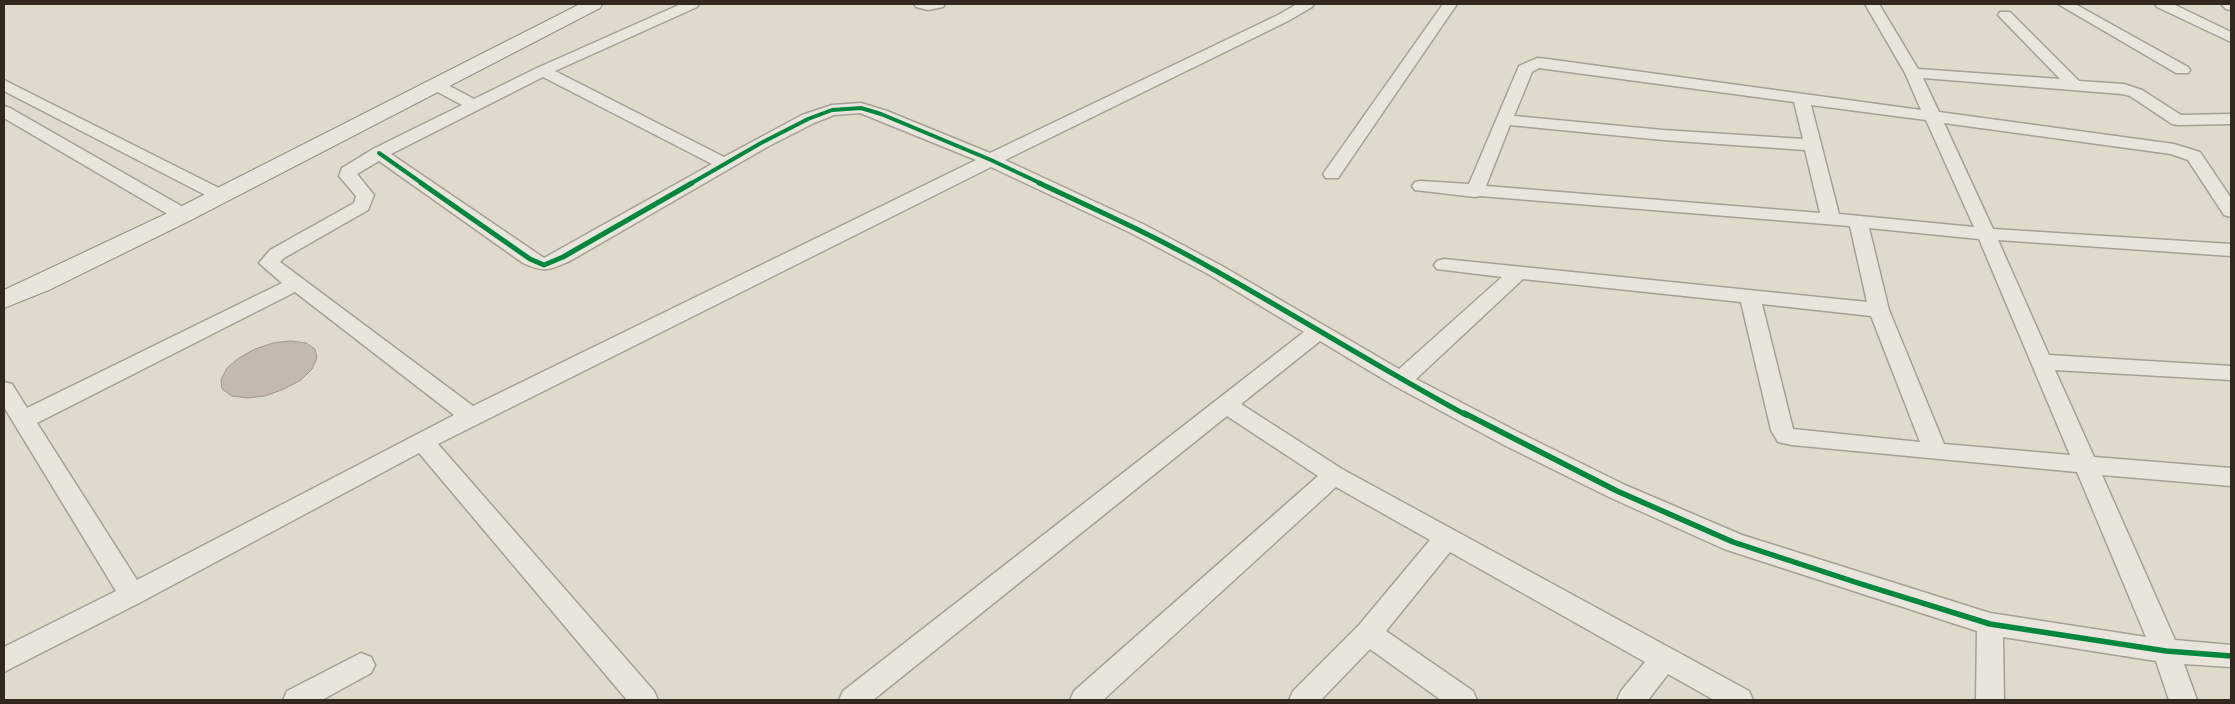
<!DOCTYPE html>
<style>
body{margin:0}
#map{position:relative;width:2235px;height:704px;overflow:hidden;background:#e0dacd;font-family:Lora,serif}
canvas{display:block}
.frame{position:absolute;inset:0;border:5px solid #32281f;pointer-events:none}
</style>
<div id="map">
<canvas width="2235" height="704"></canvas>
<div class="frame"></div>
</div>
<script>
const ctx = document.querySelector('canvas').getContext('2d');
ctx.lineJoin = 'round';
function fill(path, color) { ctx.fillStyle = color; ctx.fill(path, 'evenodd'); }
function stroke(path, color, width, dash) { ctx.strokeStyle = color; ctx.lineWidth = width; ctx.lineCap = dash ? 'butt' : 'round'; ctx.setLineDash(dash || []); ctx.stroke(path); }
const building = new Path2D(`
 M291 341 306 343 315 349 317 358 312 369 301 380 284 389 265 396 247 398 232 396 222 389 221 380 227 368 239 358 255 349 273 343Z`);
fill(building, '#c3b9ae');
stroke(building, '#9f968d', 1);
const street = new Path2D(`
 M681 4H699L697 7 555 71 724 157 802 115 832 105 861 103 887 111 990 153 1278 15 1297 4H1314L1312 7 1288 21 1005 160 1145 225 1222 266 1399 369 1502 277 1437 269 1434 265 1437 261 1444 259 1867 302 1850 226 1480 196 1475 197 1415 190 1412 186 1415 182 1421 181 1469 184 1519 66 1537 58 1547 59 1921 110 1905 73 1865 4H1879L1918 69 2060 79 1998 15 2000 12H2010L2079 81 2124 84 2142 90 2181 115 2231 114V124L2178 125 2172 124 2130 96 2122 94 1923 78 1939 112 2174 144 2200 152 2231 198V217L2224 215 2188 160 2171 154 1944 123 1993 229 2231 244V256L1998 240 2049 355 2231 366V380L2055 370 2094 457 2231 468V486L2102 475 2175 640 2231 645V667L2184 664 2197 700H2169L2156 661 2003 637 2004 700H1976L1977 631 1724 549 1609 497 1504 445 1393 385 1320 341 1241 404 1342 469 1749 691 1753 700H1714L1668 674 1648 700H1617L1621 691 1645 662 1450 552 1386 631 1473 691 1477 700H1441L1370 649 1321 700H1289L1293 691 1359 625 1430 540 1336 487 1103 700H1070L1074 691 1318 476 1227 416 873 700H839L843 691 1304 332 1208 274 1131 233 991 167 438 444 654 691 658 700H627L419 453 141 602 4 672V647L116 591 4 407V382L12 384 27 408 282 283 259 263 270 250 354 203 356 196 339 176 342 168 373 149 462 105 432 89 430 86 432 83H444L474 99 537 68ZM1539 68 1794 102 1803 139 1663 130 1514 116 1532 72ZM543 77 712 164 544 258 391 154ZM1811 105 1926 120 1974 227 1839 214ZM860 113 976 160 473 406 280 262 284 258 368 210 374 195 357 174 379 161 523 263C545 273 549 270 570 261L767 147 814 123 834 115ZM1510 125 1663 140 1805 150 1820 213 1486 186ZM1869 228 1979 239 2070 455 1944 444 1889 310ZM1523 279 1741 302 1771 430 1778 442 1792 445 2077 472 2146 637 1990 613 1742 535 1625 485 1520 433 1416 379ZM295 292 454 415 137 580 37 423ZM1762 304 1871 316 1920 442 1793 429Z
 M914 4H945L943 7 928 10 916 7Z
 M1443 4H1457L1338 178H1326L1323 174Z
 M2058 4H2075L2188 67 2190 70 2188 73H2176Z
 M2155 4H2173L2231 32V42L2157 7Z
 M2221 4H2231V10L2226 9Z
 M4 80 227 192 230 196 227 200 221 201 215 200 4 91Z
 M4 106 10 108 190 211 192 215 190 219 183 221 176 219 4 118Z
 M361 653 371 657 375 665 371 673 322 700H283L287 691Z`);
const secondary = new Path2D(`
 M580 4H602L600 8 189 221 49 290 4 308V290L172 211Z`);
stroke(street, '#a59f95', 3);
stroke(secondary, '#958f86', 2);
fill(street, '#e9e5dd');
fill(secondary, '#e9e5dd');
stroke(new Path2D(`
 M379 153 423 184
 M690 184 761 143 808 119 832 110 861 108 881 114 991 160 1042 184`), '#00873e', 4);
stroke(new Path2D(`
 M421 183 530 259 544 265 563 257 692 183
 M1039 183C1099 211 1159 238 1216 271 1300 318 1381 369 1466 415`), '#00873e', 5);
stroke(new Path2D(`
 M1464 413 1617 491 1733 542 1858 583 1990 624 2166 651 2231 656`), '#00873e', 5.5);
</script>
